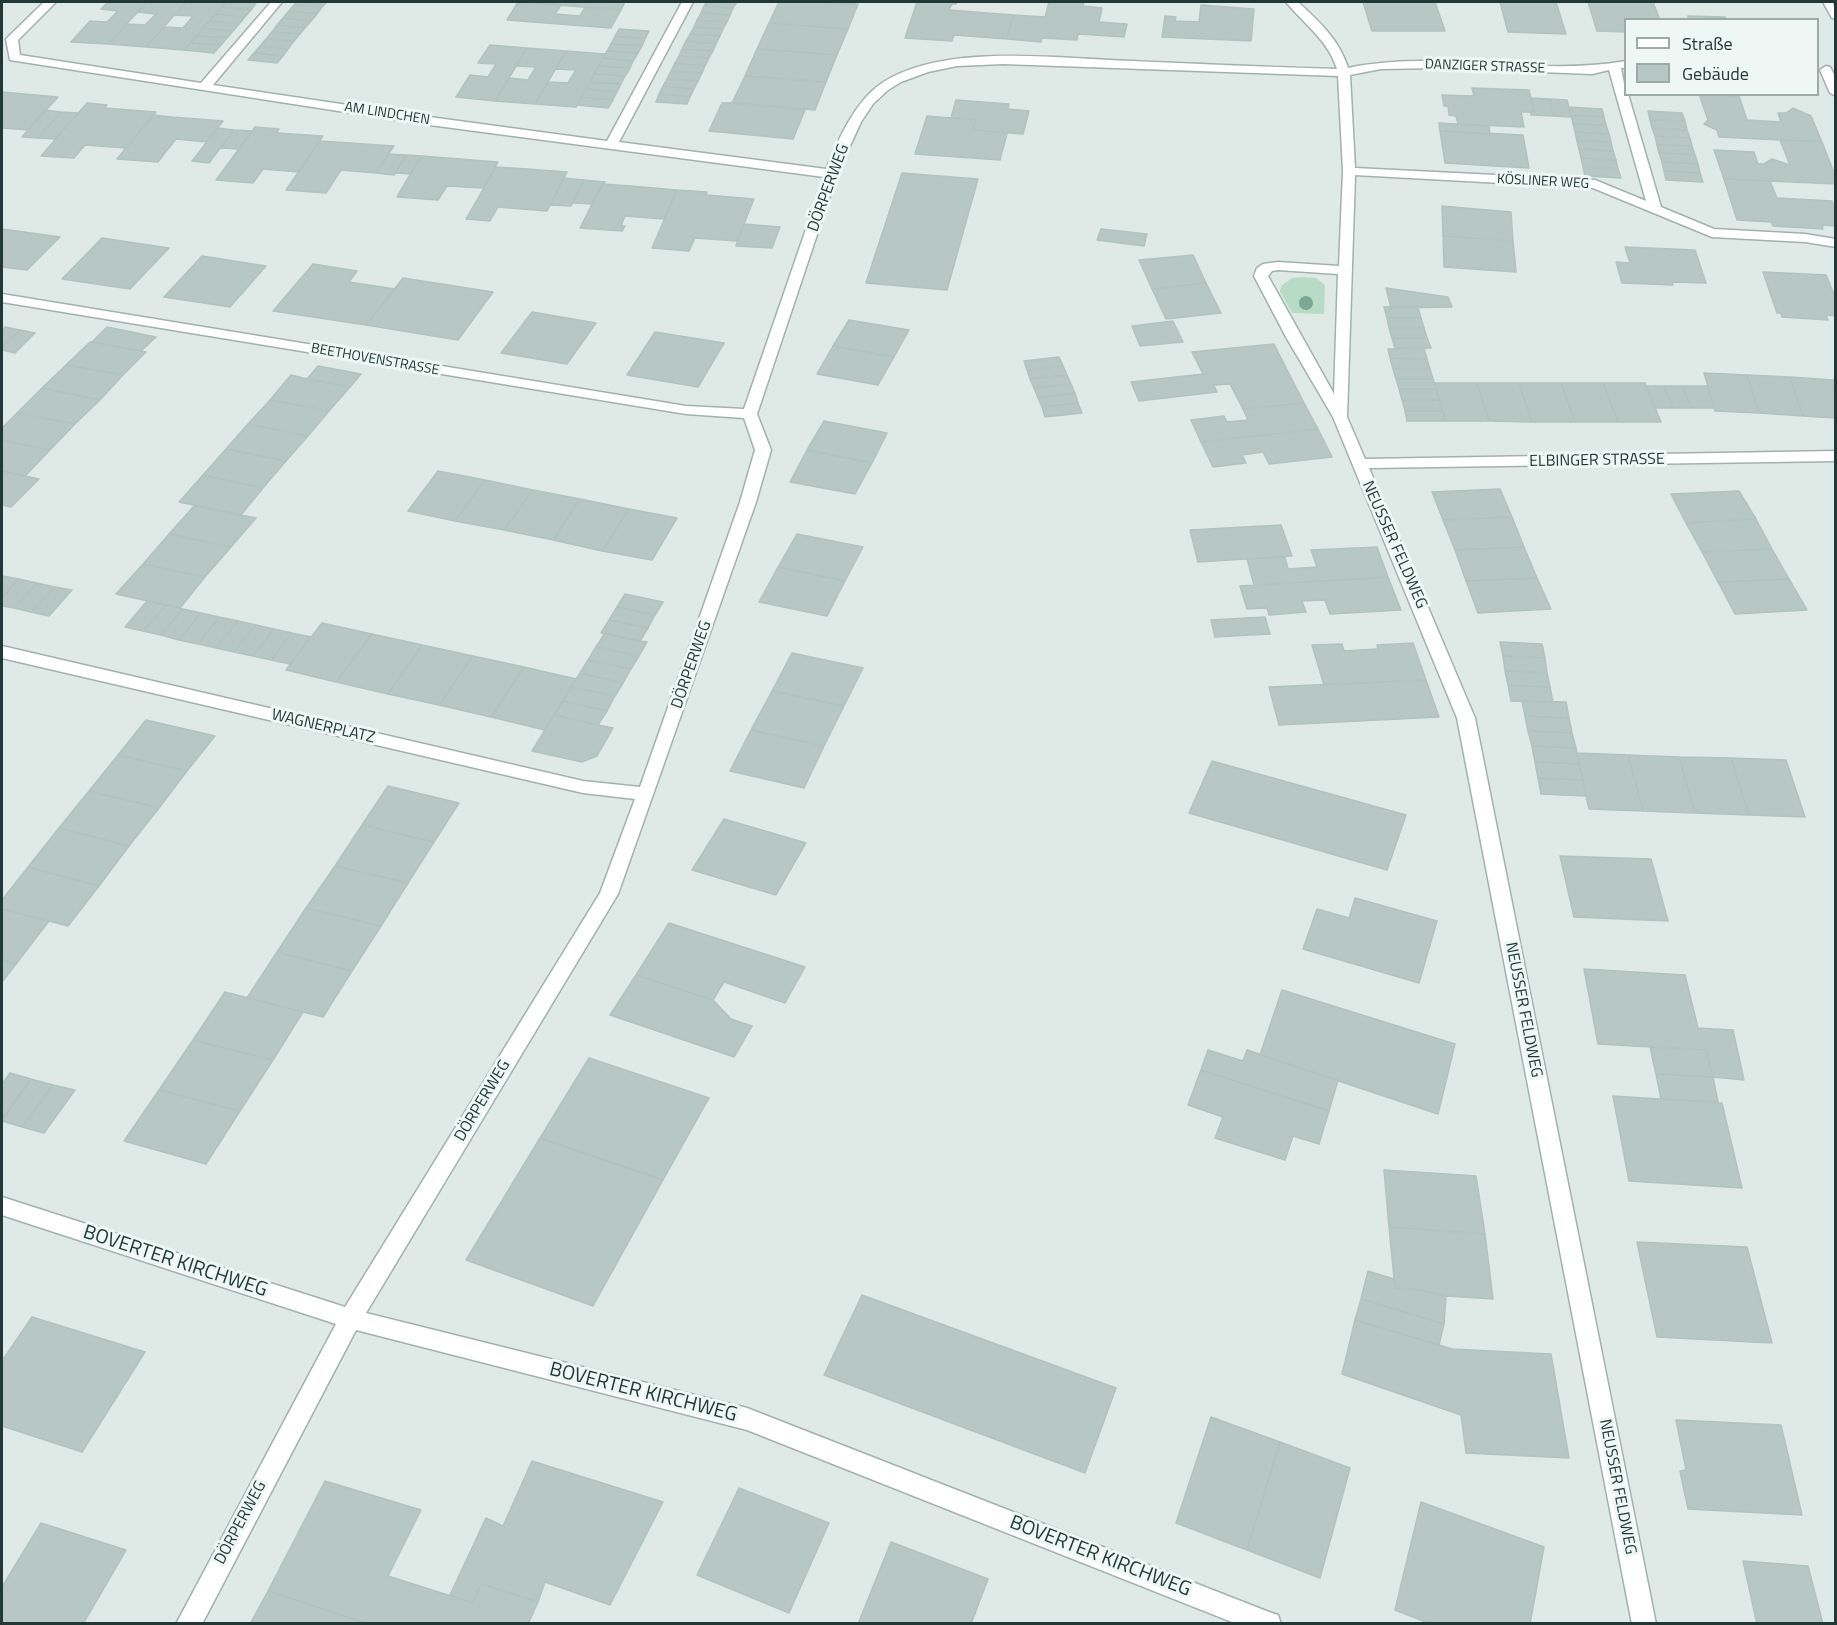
<!DOCTYPE html>
<meta charset="utf-8">
<style>
body{margin:0}
#map{position:relative;width:1837px;height:1625px;overflow:hidden;background:#dfeae7;font-family:"Titillium Web",sans-serif}
canvas{display:block}
.frame{position:absolute;inset:0;border:3px solid #203937;pointer-events:none}
.legend{position:absolute;left:1624px;top:18px;width:195px;height:78px;box-sizing:border-box;background:#eff7f4;border:2px solid #9caba8;margin:0;padding:8px 10px;list-style:none;font-size:18px;color:#203937}
.legend li{display:flex;align-items:center;gap:12px;height:30px}
.legend b{width:30px;border:2px solid #9caba8}
</style>
<div id="map">
<canvas width="1837" height="1625"></canvas>
<div class="frame"></div>
<ul class="legend">
<li><b style="height:8px;background:#fff"></b>Straße</li>
<li><b style="height:16px;background:#b7c7c3"></b>Gebäude</li>
</ul>
</div>
<script>
const ctx = document.querySelector('canvas').getContext('2d');
ctx.lineJoin = 'round';
function fill(path, color) { ctx.fillStyle = color; ctx.fill(path, 'evenodd'); }
function stroke(path, color, width, dash) { ctx.strokeStyle = color; ctx.lineWidth = width; ctx.lineCap = dash ? 'butt' : 'round'; ctx.setLineDash(dash || []); ctx.stroke(path); }
function label(font, color, halo, rows, align = 'center') {
  ctx.font = font + ' "Titillium Web",sans-serif'; ctx.lineWidth = 6; ctx.setLineDash([]); ctx.textBaseline = 'middle'; ctx.strokeStyle = halo; ctx.fillStyle = color; for (const [text, x, y, turn = 0] of rows) {
    ctx.save(); ctx.translate(x, y); ctx.rotate((+turn || 0) * Math.PI / 180); ctx.textAlign = isNaN(turn) ? turn : align; if (halo) ctx.strokeText(text, 0, 0); ctx.fillText(text, 0, 0); ctx.restore();
  }
}
fill(new Path2D(`
 M1303 277 1316 278 1325 285 1324 314 1292 313 1280 292 1281 286 1292 278Z`), '#b7dbc7');
const building = new Path2D(`
 M108 2H147L108 44 71 42 90 21 107 22 118 11 101 9Z
 M147 2H186L146 47 108 44 127 24 145 25 156 14 137 12Z
 M186 2H226L184 50 146 47 164 27 183 28 193 16 175 15Z
 M226 2H242L256 3 251 10 221 7Z
 M297 2H327L322 7 294 5Z
 M518 2H625L621 10Z
 M518 2 561 5 555 14 580 16 585 7 621 10 611 28 507 20Z
 M707 2H737L733 8 704 6Z
 M779 2H823L858 4 848 29 769 23Z
 M917 2H957L956 4H952L949 10 1013 15 1007 39 954 35 952 41 905 38Z
 M1049 2H1084L1083 6 1102 8 1099 22 1127 24 1124 37 1078 34 1077 40 1042 38 1041 42 1007 39 1013 15 1045 17Z
 M1363 2H1435L1445 31H1372Z
 M1500 2H1556L1566 34 1508 32Z
 M1588 2H1653L1660 20H1626V32L1597 31Z
 M294 5 322 7 317 14 289 11Z
 M1201 5 1254 9 1251 41 1162 37 1165 16 1176 17 1175 21 1199 22Z
 M704 6 733 8 730 15 701 13Z
 M221 7 251 10 245 17 215 14Z
 M289 11 317 14 311 21 283 18Z
 M701 13 730 15 727 22 697 20Z
 M215 14 245 17 239 24 209 21Z
 M1688 16 1725 17 1726 20H1689Z
 M283 18 311 21 305 28 277 25Z
 M697 20 727 22 723 29 694 27Z
 M209 21 239 24 233 31 203 28Z
 M769 23 848 29 837 55 757 49Z
 M277 25 305 28 300 34 272 32Z
 M694 27 723 29 720 36 690 34Z
 M203 28 233 31 227 38 197 36Z
 M619 29 649 31 645 39 615 36Z
 M272 32 300 34 294 41 266 39Z
 M690 34 720 36 716 44 686 41Z
 M197 36 227 38 221 45 191 43Z
 M615 36 645 39 642 46 611 44Z
 M266 39 294 41 288 49 260 46Z
 M686 41 716 44 713 51 682 49Z
 M191 43 221 45 214 53 184 50Z
 M611 44 642 46 638 53 607 51Z
 M490 45 527 48 495 101 456 97 470 75 488 77 496 64 478 63Z
 M260 46 288 49 283 56 254 53Z
 M527 48 566 51 535 104 495 101 509 78 528 80 536 67 516 66Z
 M682 49 713 51 709 58 679 56Z
 M757 49 837 55 826 82 745 76Z
 M566 51 605 54 576 107 535 104 548 82 568 83 576 70 556 69Z
 M607 51 638 53 633 61 603 58Z
 M254 53 283 56 277 63 248 60Z
 M679 56 709 58 705 66 675 63Z
 M603 58 633 61 630 68 599 66Z
 M675 63 705 66 702 73 671 71Z
 M599 66 630 68 625 76 594 74Z
 M671 71 702 73 698 81 667 79Z
 M594 74 625 76 621 84 590 82Z
 M745 76 826 82 815 110 732 103Z
 M667 79 698 81 694 89 663 86Z
 M590 82 621 84 617 92 586 89Z
 M663 86 694 89 690 97 659 94Z
 M1472 88 1529 90 1534 112H1521L1524 127 1458 124 1456 116 1449 115 1448 106H1444L1442 95 1474 96Z
 M586 89 617 92 613 100 581 97Z
 M2 92 13 93 58 97 28 130 2 128Z
 M659 94 690 97 687 104 656 102Z
 M1699 94 1739 96 1747 120 1781 122 1778 113H1786L1793 108 1811 116 1822 142 1719 137 1717 130 1704 124 1708 120Z
 M581 97 613 100 608 108 577 105Z
 M1531 98 1549 99 1553 116 1531 115V112H1534Z
 M1549 99 1567 100 1571 117 1553 116Z
 M956 100 1009 104 1008 109 1029 111 1023 134 973 130 976 120 951 118Z
 M87 103 107 105 104 108 156 112 126 148 85 145 74 158 41 156Z
 M722 103H732L805 110 793 139 709 131Z
 M1569 107 1602 109 1604 117 1571 115Z
 M45 110 61 112 38 138 22 137Z
 M1648 111 1682 113 1685 121 1650 120Z
 M61 112 78 113 55 139 38 138Z
 M153 115 172 117 223 121 207 142 176 139 158 162 117 159Z
 M1571 115 1604 117 1606 125 1573 124Z
 M927 116 976 120 973 130 1007 133 1000 160 915 154Z
 M1650 120 1685 121 1687 130 1652 128Z
 M1439 123 1489 126 1490 134 1440 131Z
 M1573 124 1606 125 1609 134 1575 132Z
 M255 127 279 129 277 133 323 136 299 172 263 169 253 183 216 180Z
 M218 128 234 130 209 163 192 161Z
 M1652 128 1687 130 1690 138 1655 136Z
 M234 130 253 131 239 149 220 148Z
 M1440 131 1523 135 1529 168 1445 163Z
 M1575 132 1609 134 1611 142 1577 141Z
 M1655 136 1690 138 1692 146 1657 145Z
 M1780 140 1822 142 1833 170 1836 171V184L1724 179 1714 150 1754 152 1758 164H1764L1772 159 1790 165Z
 M320 141 349 143 394 146 376 173 341 170 326 193 286 190Z
 M1577 141 1611 142 1613 151 1579 149Z
 M1657 145 1692 146 1695 155 1659 153Z
 M1579 149 1613 151 1616 160 1581 158Z
 M1659 153 1695 155 1698 164 1662 162Z
 M389 154 406 155 394 175 376 173Z
 M406 155 421 156 411 174 395 173Z
 M421 156H422L498 162 483 188 447 186 438 200 397 197Z
 M1581 158 1616 160 1618 169 1583 167Z
 M1662 162 1698 164 1700 173 1664 171Z
 M496 167 527 169 567 172 547 211 498 207 490 221 466 219Z
 M1583 167 1618 169 1621 178 1585 176Z
 M1664 171 1700 173 1703 182 1666 180Z
 M902 173 978 179 947 290 866 283Z
 M564 178 584 180 571 206 550 205Z
 M1724 179 1770 181 1777 198 1832 201 1836 211V226L1822 225 1823 229 1773 226 1771 222 1737 220Z
 M584 180 605 182 592 204 573 203Z
 M602 184 630 186 677 190 664 219 625 216 621 226H625L622 231 580 228Z
 M677 190 707 192 706 195 754 199 737 241 695 238 689 251 652 248Z
 M1442 206 1511 212 1513 241 1443 236Z
 M744 224 780 227 772 248 736 246Z
 M2 229 60 237 27 270 2 267Z
 M1101 229 1147 234 1144 246 1097 240Z
 M1443 236 1513 241 1516 272 1444 267Z
 M102 238 169 248 130 289 62 279Z
 M1625 247 1695 250 1706 283 1672 282 1673 285 1622 283 1616 262 1630 263Z
 M1193 255 1206 283 1152 289 1139 260Z
 M202 256 266 266 230 307 164 297Z
 M313 264 357 271 349 282 395 289 366 325 273 311Z
 M1763 272 1826 275 1836 299V316L1826 315 1828 320 1782 317 1781 313H1777Z
 M403 278 493 292 458 340 366 325Z
 M1206 283 1221 313 1166 319 1152 289Z
 M1386 288 1448 297 1452 307 1391 308Z
 M1384 307H1418L1421 318H1387Z
 M532 312 596 323 567 364 501 353Z
 M1387 318H1421L1424 328H1389Z
 M849 320 909 330 894 357 833 346Z
 M1173 321 1183 342 1140 346 1132 326Z
 M5 327 20 330 2 347V330Z
 M107 327 156 337 141 351 92 342Z
 M1389 328H1424L1427 338H1392Z
 M20 330 35 333 15 353 2 350V347Z
 M655 332 724 343 698 387 627 375Z
 M1392 338H1427L1431 348H1395Z
 M90 342H92L146 352 123 375 66 365Z
 M1274 344 1304 403 1243 409 1230 384 1214 385 1217 392 1139 401 1131 382 1203 374 1192 352Z
 M833 346 894 357 878 385 817 374Z
 M1424 348 1427 359 1390 358 1388 349Z
 M1059 357 1063 366 1027 370 1024 361Z
 M1390 358 1427 359 1430 369H1393Z
 M66 365 123 375 100 400 42 388Z
 M318 366 361 374 350 387 307 379Z
 M1063 366 1067 375 1030 379 1027 370Z
 M1393 369H1430L1433 379H1396Z
 M1704 373 1747 375 1759 413 1715 411Z
 M291 375 307 379 350 387 329 411 270 400Z
 M1067 375 1071 384 1034 388 1030 379Z
 M1747 375 1790 377 1803 416 1759 413Z
 M1790 377 1834 380 1836 418 1803 416Z
 M1396 379H1433L1436 389H1399Z
 M1434 383H1477L1489 421H1446Z
 M1477 383H1519L1532 422 1489 421Z
 M1519 383H1561L1575 422H1532Z
 M1561 383H1603L1618 422H1575Z
 M1603 383H1645L1661 422H1618Z
 M1071 384 1075 393 1038 398 1034 388Z
 M1646 386H1664L1673 408H1655Z
 M1664 386H1682L1692 408H1673Z
 M1682 386H1708L1714 408H1692Z
 M42 388 100 400 75 424 17 413Z
 M1399 389H1436L1440 400H1402Z
 M1075 393 1078 403 1042 407 1038 398Z
 M270 400 329 411 308 436 248 424Z
 M1402 400H1440L1443 411H1405Z
 M1078 403 1082 413 1045 417 1042 407Z
 M1304 403 1318 429 1201 442 1191 420 1224 416 1227 422 1248 420 1243 409Z
 M1405 411H1443L1446 421H1407Z
 M17 413 75 424 50 450 2 440V428Z
 M824 421 887 433 872 463 807 450Z
 M248 424 308 436 286 461 226 449Z
 M1318 429 1332 457 1269 464 1263 452 1242 455 1246 463 1213 467 1201 442Z
 M2 440 50 450 25 476 2 471Z
 M226 449 286 461 263 488 203 475Z
 M807 450 872 463 855 494 790 482Z
 M2 471 25 476 39 479 11 507 2 505Z
 M438 471 485 480 455 521 408 511Z
 M203 475 263 488 241 515 179 502Z
 M485 480 533 490 504 530 455 521Z
 M1500 489 1512 517 1443 520 1432 492Z
 M533 490 580 499 553 540 504 530Z
 M1739 491 1756 519 1686 523 1671 494Z
 M580 499 629 509 602 551 553 540Z
 M194 506 241 515 256 518 231 547 169 534Z
 M629 509 677 518 652 560 602 551Z
 M1512 517 1524 547 1455 550 1443 520Z
 M1756 519 1772 549 1702 552 1686 523Z
 M1281 525 1292 556 1198 562 1190 530Z
 M169 534 231 547 205 577 143 564Z
 M797 534 863 547 845 581 778 567Z
 M1377 547 1388 577 1254 585 1247 559 1285 557 1288 569 1317 567 1311 550Z
 M1524 547 1537 578 1466 581 1455 550Z
 M1772 549 1789 579 1718 582 1702 552Z
 M143 564 205 577 180 608 116 594Z
 M778 567 845 581 827 616 759 602Z
 M2 576 19 579 2 598Z
 M1388 577 1401 610 1330 614 1325 600 1302 601 1306 612 1269 615 1267 608 1247 609 1240 586Z
 M1537 578 1551 609 1478 613 1466 581Z
 M19 579 37 583 14 608 2 606V598Z
 M1789 579 1807 610 1735 614 1718 582Z
 M37 583 55 587 31 612 14 608Z
 M55 587 72 590 49 616 31 612Z
 M625 594 663 602 655 615 617 607Z
 M147 601 166 605 143 631 125 627Z
 M166 605 183 609 161 635 143 631Z
 M617 607 655 615 648 628 609 620Z
 M183 609 201 613 179 640 161 635Z
 M201 613 219 617 198 644 179 640Z
 M219 617 238 621 216 648 198 644Z
 M1265 617 1270 634 1215 637 1211 620Z
 M609 620 648 628 640 641 601 633Z
 M238 621 256 625 234 652 216 648Z
 M322 623 372 634 336 682 286 670Z
 M256 625 274 629 253 656 234 652Z
 M274 629 292 633 271 660 253 656Z
 M292 633 311 637 290 664 271 660Z
 M605 633 640 641 647 642 639 656 596 647Z
 M372 634 422 645 388 694 336 682Z
 M1500 642 1542 644 1545 658 1503 656Z
 M1413 643 1426 680 1324 685 1312 645 1342 644 1344 651 1378 649 1377 645Z
 M422 645 473 656 439 705 388 694Z
 M596 647 639 656 631 669 588 660Z
 M792 653 863 668 844 706 772 691Z
 M473 656 524 667 491 717 439 705Z
 M1503 656 1545 658 1547 673 1505 671Z
 M588 660 631 669 623 683 580 673Z
 M524 667 576 679 545 730 491 717Z
 M1505 671 1547 673 1550 687 1508 685Z
 M580 673 623 683 615 696 571 687Z
 M1426 680 1439 717 1279 725 1269 687Z
 M1508 685 1550 687 1553 702 1511 701Z
 M571 687 615 696 607 711 563 701Z
 M772 691 844 706 824 746 751 730Z
 M563 701 607 711 598 725 554 715Z
 M1522 701 1566 702 1569 718 1525 716Z
 M554 715 598 725 613 728 597 756 582 762 532 751Z
 M1525 716 1569 718 1572 733 1528 731Z
 M146 720 215 736 187 771 118 755Z
 M751 730 824 746 804 788 730 771Z
 M1528 731 1572 733 1576 748 1532 746Z
 M1532 746 1576 748 1579 764 1535 762Z
 M1577 753 1628 755 1643 811 1589 809Z
 M118 755 187 771 159 808 89 791Z
 M1628 755 1679 757 1695 813 1643 811Z
 M1679 757 1731 758 1749 815 1695 813Z
 M1731 758 1786 760 1805 817 1749 815Z
 M1212 761 1406 815 1387 870 1189 813Z
 M1535 762 1579 764 1583 780 1538 778Z
 M1538 778 1583 780 1586 796 1541 794Z
 M388 786 459 803 434 842 362 825Z
 M89 791 159 808 129 846 59 828Z
 M724 819 806 843 776 895 692 870Z
 M362 825 434 842 408 883 335 866Z
 M59 828 129 846 99 886 28 867Z
 M1560 856 1651 859 1668 921 1574 917Z
 M335 866 408 883 381 926 306 908Z
 M28 867 99 886 68 926 2 909V900Z
 M1355 898 1437 921 1419 983 1303 949 1317 909 1349 918Z
 M306 908 381 926 352 971 277 952Z
 M2 909 49 921 16 964 2 960Z
 M669 923 805 967 785 1003 724 982 713 1000 636 975Z
 M277 952 352 971 323 1017 247 998Z
 M2 960 16 964 2 982Z
 M1584 969 1685 975 1698 1028 1733 1030 1744 1080 1713 1077 1706 1050 1598 1044Z
 M636 975 713 1000 731 1019 752 1026 734 1057 610 1015Z
 M1282 990 1455 1044 1438 1114 1260 1055Z
 M225 992 303 1012 273 1060 193 1040Z
 M193 1040 273 1060 240 1111 159 1090Z
 M1650 1047 1706 1050 1713 1077 1656 1074Z
 M1208 1050 1243 1061 1247 1050 1338 1080 1329 1111 1201 1070Z
 M589 1058 709 1098 663 1180 540 1138Z
 M1201 1070 1329 1111 1319 1144 1293 1136 1285 1160 1215 1138 1223 1117 1188 1105Z
 M10 1073 31 1079 2 1119V1084Z
 M1656 1074 1713 1077 1718 1102 1661 1099Z
 M31 1079 53 1085 22 1127 2 1121Z
 M53 1085 75 1090 44 1133 22 1127Z
 M159 1090 240 1111 206 1164 124 1141Z
 M1613 1096 1722 1103 1742 1188 1629 1181Z
 M540 1138 663 1180 593 1306 466 1260Z
 M1384 1170 1476 1176 1485 1234 1389 1227Z
 M1389 1227 1485 1234 1493 1299 1446 1296 1420 1290 1395 1288Z
 M1637 1242 1747 1247 1772 1343 1657 1337Z
 M1368 1271 1394 1279 1395 1288 1420 1290 1446 1296 1444 1324 1361 1299Z
 M862 1295 1116 1388 1085 1473 824 1375Z
 M1361 1299 1444 1324 1439 1345 1355 1320Z
 M32 1317 145 1352 82 1452 2 1426V1361Z
 M1355 1320 1452 1349 1551 1354 1569 1458 1466 1453 1461 1415 1342 1374Z
 M1211 1417 1280 1442 1247 1550 1176 1523Z
 M1676 1420 1781 1425 1802 1515 1688 1509 1680 1471 1686 1470Z
 M1280 1442 1350 1468 1320 1578 1247 1550Z
 M532 1461 663 1502 610 1605 545 1582 538 1602 481 1584 473 1603 450 1595 486 1518 503 1526Z
 M325 1481 421 1510 388 1576 473 1603 481 1584 538 1602 528 1624H369L268 1591Z
 M739 1488 829 1523 789 1613 697 1575Z
 M1421 1502 1544 1547 1530 1624H1431L1395 1610Z
 M41 1523 126 1550 83 1624H2V1587Z
 M891 1542 988 1579 971 1624H858Z
 M1743 1561 1808 1566 1823 1624H1757Z
 M268 1591 369 1624H250Z`);
fill(building, '#b7c7c3');
stroke(building, '#b1c3bf', 1.5);
const minor = new Path2D(`
 M44 2H56L18 40 20 55 201 83 271 2H282L213 85 422 116 607 141 682 2H693L619 142 826 169C839 139 854 102 882 83 945 42 1061 59 1132 61 1201 64 1269 67 1337 69 1328 40 1305 25 1286 2H1298C1319 21 1340 41 1348 68 1440 49 1534 77 1626 61V68H1621L1626 94H1628L1661 207 1714 229 1805 234 1836 239V247L1805 242 1712 237 1593 188 1355 175 1347 417 1365 459 1836 451V461L1369 468 1475 718 1656 1624H1632L1457 718 1333 417 1286 337 1254 276 1257 268 1263 264 1278 262 1339 266 1343 171 1338 76 1003 64 957 66 928 72 901 82 888 90 873 104 861 122 838 172 757 414 771 450 756 502 618 894 366 1313 747 1408 1269 1612 1278 1615 1281 1624H1237L747 1430 356 1330 202 1624H176L336 1324 2 1215V1197L345 1307 600 893 635 799 583 793 2 658V646L583 781 640 787 740 502 755 450 744 418 686 414 2 302V294L686 406 744 409 824 177 422 124 10 60 6 39ZM1437 68 1592 74 1609 70 1646 201 1595 180 1355 168 1350 75 1381 69ZM1278 270 1338 274 1334 394 1268 276 1272 271Z
 M1823 2H1833L1836 19 1832 18Z
 M1826 66 1830 67 1836 78V96L1830 93 1820 70Z`);
stroke(minor, '#a2b1af', 3);
fill(minor, '#fff');
ctx.fillStyle = '#7ca795';
for (const [x, y] of [
 [1306,303]
]) { ctx.beginPath(); ctx.arc(x, y, 7, 0, 2 * Math.PI); ctx.fill(); }
label('14px', '#203937', '#eff7f4', [
 ["DANZIGER STRASSE",1485,67,2],
 ["AM LINDCHEN",387,114,9],
 ["KÖSLINER WEG",1543,182,3],
 ["BEETHOVENSTRASSE",375,360,10]
]);
label('16px', '#203937', '#eff7f4', [
 ["DÖRPERWEG",829,188,-70],
 ["ELBINGER STRASSE",1597,461,-1],
 ["NEUSSER FELDWEG",1394,545,66],
 ["DÖRPERWEG",692,665,-71],
 ["WAGNERPLATZ",323,727,13],
 ["NEUSSER FELDWEG",1523,1010,79],
 ["DÖRPERWEG",483,1101,-59],
 ["NEUSSER FELDWEG",1617,1487,79],
 ["DÖRPERWEG",241,1523,-62]
]);
label('20px', '#203937', '#eff7f4', [
 ["BOVERTER KIRCHWEG",175,1262,18],
 ["BOVERTER KIRCHWEG",643,1393,14],
 ["BOVERTER KIRCHWEG",1100,1557,21]
]);
</script>
